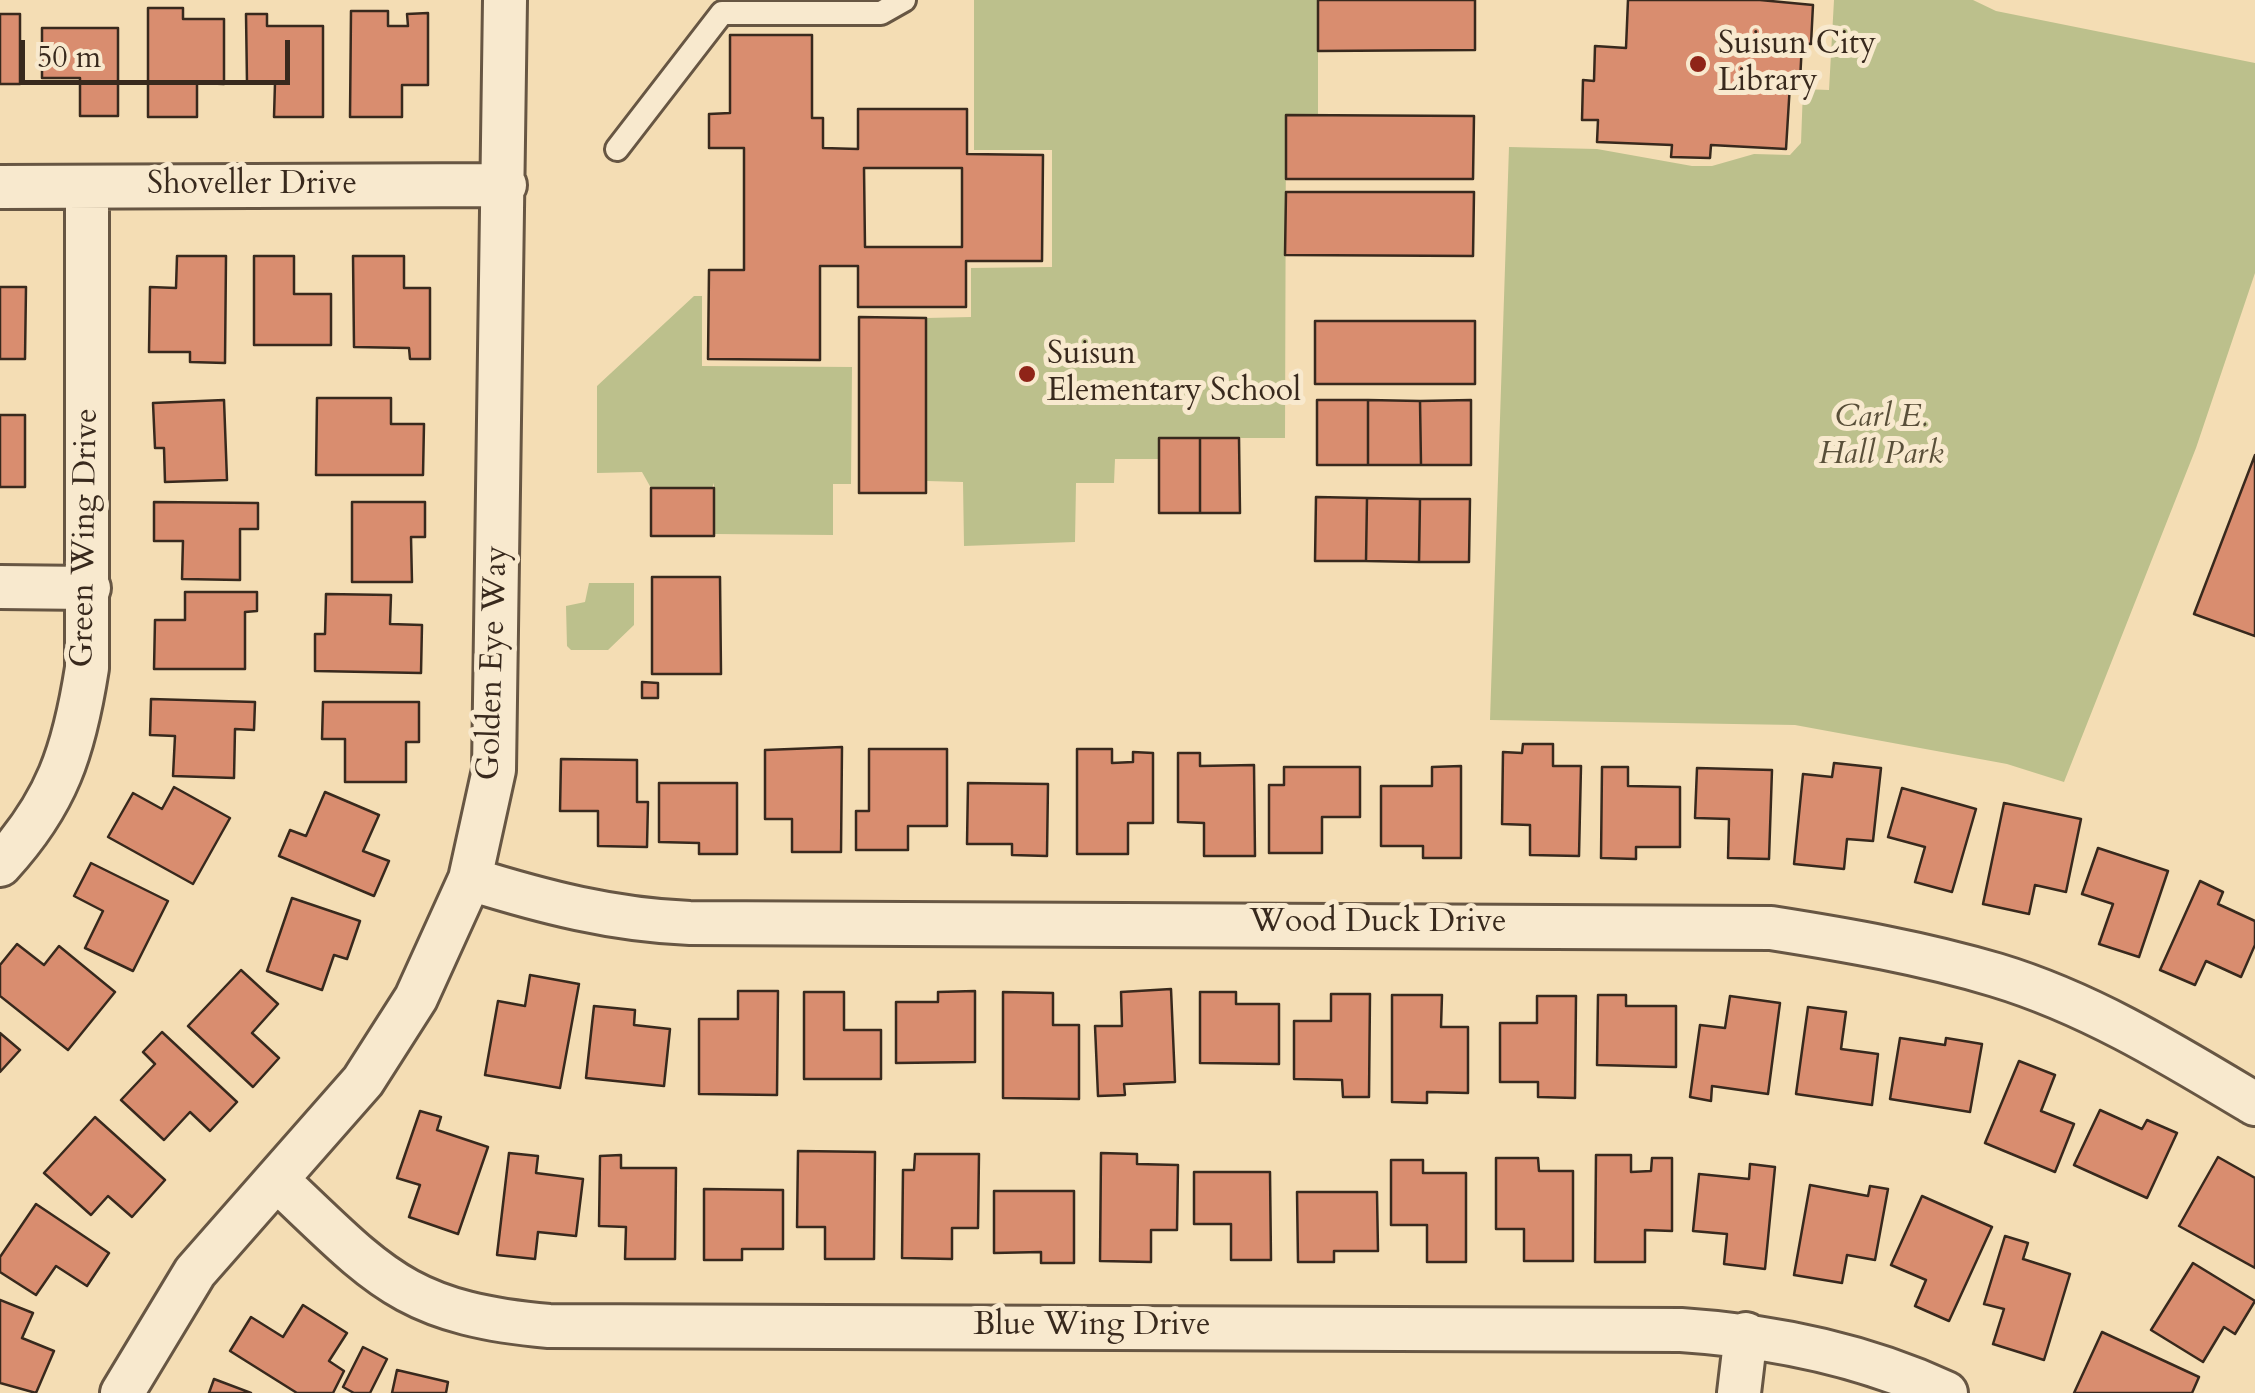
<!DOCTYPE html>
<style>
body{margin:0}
#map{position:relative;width:2255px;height:1393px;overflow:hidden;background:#f4ddb4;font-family:Cardo,serif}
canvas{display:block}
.scale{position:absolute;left:20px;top:40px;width:270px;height:45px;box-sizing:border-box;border:5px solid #38291d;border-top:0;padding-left:12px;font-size:30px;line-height:35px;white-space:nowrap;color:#38291d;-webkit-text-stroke:8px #f8e9ce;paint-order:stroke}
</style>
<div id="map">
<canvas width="2255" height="1393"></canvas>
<div class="scale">50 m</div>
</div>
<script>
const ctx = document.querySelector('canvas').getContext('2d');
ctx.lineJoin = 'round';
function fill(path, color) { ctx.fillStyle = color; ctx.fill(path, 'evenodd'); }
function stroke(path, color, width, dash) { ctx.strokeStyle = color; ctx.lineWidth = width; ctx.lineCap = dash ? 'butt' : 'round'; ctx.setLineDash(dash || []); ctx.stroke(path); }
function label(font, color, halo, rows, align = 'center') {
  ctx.font = font + ' Cardo,serif'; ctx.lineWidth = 10; ctx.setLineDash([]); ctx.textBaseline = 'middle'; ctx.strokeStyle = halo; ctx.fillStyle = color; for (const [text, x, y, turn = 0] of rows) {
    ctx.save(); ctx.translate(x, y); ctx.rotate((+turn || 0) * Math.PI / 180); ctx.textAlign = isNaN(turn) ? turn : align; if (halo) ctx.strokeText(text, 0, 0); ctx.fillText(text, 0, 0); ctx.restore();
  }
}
fill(new Path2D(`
 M974 0H1318V115L1286 116 1285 438H1159V459H1115L1114 483H1076L1075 542 964 546 963 482 927 481 926 318 971 317V268L1052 267V150H974Z
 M1834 0H1973L1996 11 2255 63V273L2196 448 2064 782 2007 764 1795 725 1490 720 1509 147 1597 149 1692 166H1712L1754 154 1790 155 1801 143 1803 89 1829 90Z
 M694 296H702V366L852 367 851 484H833V535L714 534V483L712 488H651L642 472 597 473V386Z
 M589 583H634V625L608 650H571L567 646 566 606 585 602Z`), '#bcc08c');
const building = new Path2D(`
 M1318 0H1475V50L1318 51Z
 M1628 0H1760L1813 5 1811 44 1802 43 1800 81 1790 84 1786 149 1711 145 1710 158 1671 157 1672 145 1597 142 1598 120H1582L1583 80 1594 81 1595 46 1626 48Z
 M148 8H183V19H224V84L197 83V117H148Z
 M351 11H388V26H408L407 14 428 13V85H402V117H350Z
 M0 14H20V84H0Z
 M246 14H267V26H323V117H274L275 83H247Z
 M42 28H118V116H80V78H42Z
 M730 35H812V118H823V148L858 149V109H967V154L1043 155 1042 261H966V307H858V266H820V360L708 359 709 270H744V148H709V114L730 113ZM864 168H962V247H865Z
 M1286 115 1474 116 1473 179H1286Z
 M1286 192H1474L1473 256 1285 255Z
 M177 256H226L225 363 190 362V352H149L150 287 176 288Z
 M254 256H294V294H331V345H254Z
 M353 256H404V288H430V359H410L409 348 354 347Z
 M0 287H26L25 359H0Z
 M859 317 926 318V493H859Z
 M1315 321H1475V384H1315Z
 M317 398H391V424H424L423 475H316Z
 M224 400 227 480 165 482 164 448H155L153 403Z
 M1317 400H1368V465H1317Z
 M1368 400 1420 401 1421 465H1368Z
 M1471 400V465H1421L1420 401Z
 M0 415H25V487H0Z
 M1159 438H1200V513H1159Z
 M1200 438H1239L1240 513H1200Z
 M2255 455V636L2194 614Z
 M651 488H714V536H651Z
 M1316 497 1367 498 1366 561H1315Z
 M1367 498 1420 499 1419 562 1366 561Z
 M1420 499H1470L1469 562H1419Z
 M154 502 258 503V529H240V580L182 579 183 541H154Z
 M352 502H425V537H411L412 582H352Z
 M652 577H720L721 674H652Z
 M185 592H257V611L245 612V669H154L155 620H185Z
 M326 594 391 595 390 624 422 625 421 673 315 671V634H325Z
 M642 682 658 683V698H642Z
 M151 699 255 702 254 730 235 729 234 778 173 776 175 736 150 735Z
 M323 702H419V742H406V782H345V739H322Z
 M1523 744H1553V766H1581L1579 856 1530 855V825L1502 824 1503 752 1522 753Z
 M842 747 841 852H792V819H765V750Z
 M869 749H947V826H908V850H856V811H869Z
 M1077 749H1112V763L1133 762V752L1153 753V823H1128V854H1077Z
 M1178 753H1200V766L1254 765 1255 856H1204V823L1178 822Z
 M561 759 637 760V802H648L647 847 598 846V811H560Z
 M1834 763 1881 768 1873 841 1847 839 1844 869 1794 864 1803 774 1832 777Z
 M1461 766V858H1423V846H1381V786H1432V767Z
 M1284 767H1360V817H1322V853H1269V785H1284Z
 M1602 767H1628V786L1680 787V847H1636V859L1601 858Z
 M1697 768 1772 770 1769 859 1728 858 1729 819 1695 818Z
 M659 783H737V854H699V843L659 842Z
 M968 783 1048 784 1047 856 1012 855V844H967Z
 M174 787 230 818 193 884 108 837 133 793 162 809Z
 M1902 788 1976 809 1952 892 1915 882 1925 847 1888 837Z
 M325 792 379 815 363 851 389 861 374 896 279 856 290 830 306 836Z
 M2004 803 2081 819 2066 892 2035 885 2029 914 1983 904Z
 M2098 848 2168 871 2139 957 2099 944 2113 904 2082 894Z
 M91 863 168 901 133 971 85 948 103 911 74 896Z
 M2200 881 2223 892 2218 904 2255 921V945L2241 977 2206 961 2195 985 2160 970Z
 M292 898 360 921 347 959 334 955 322 990 267 971Z
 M17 944 44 965 59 946 115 992 68 1050 0 996V965Z
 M241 970 278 1004 252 1033 279 1058 253 1087 188 1026Z
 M530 975 579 984 560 1088 485 1075 498 1001 525 1006Z
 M1171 989 1175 1082 1124 1084 1125 1095 1098 1096 1095 1026H1122L1121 992Z
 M738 991H778L777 1095 699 1094V1019H738Z
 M975 991V1062L896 1063V1002H938V992Z
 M804 992H844V1030H881V1079H804Z
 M1003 992 1053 993V1025H1079V1099L1003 1098Z
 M1200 992H1236V1004H1279V1064L1200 1063Z
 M1331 994H1370L1369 1097H1343L1342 1080 1294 1079V1021H1331Z
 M1392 995H1442L1441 1027H1468V1093L1427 1092V1103L1392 1102Z
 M1598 995H1626V1006H1676V1067L1597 1065Z
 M1537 996H1576L1575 1098 1538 1097V1082H1500V1023H1537Z
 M1730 996 1780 1003 1768 1094 1712 1086 1711 1101 1690 1097 1700 1025 1725 1028Z
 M594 1006 635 1010 634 1025 670 1029 664 1086 586 1078Z
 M1808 1007 1846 1012 1841 1049 1878 1054 1872 1105 1796 1094Z
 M162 1032 237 1102 210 1131 190 1112 164 1140 121 1100 155 1064 143 1052Z
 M0 1033 20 1050 0 1072Z
 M1900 1038 1945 1045 1946 1038 1982 1044 1970 1112 1890 1099Z
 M2019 1061 2055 1075 2041 1111 2074 1124 2055 1172 1985 1143Z
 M2100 1110 2142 1129 2147 1120 2177 1133 2147 1198 2074 1165Z
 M420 1111 441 1117 437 1130 488 1147 458 1234 409 1217 420 1185 397 1178Z
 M95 1117 165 1180 132 1217 108 1196 91 1215 44 1173Z
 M798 1151 875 1152 874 1259H825V1227H797Z
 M509 1153 538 1156 536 1173 583 1179 576 1236 538 1232 535 1259 497 1255Z
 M1101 1153 1137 1154V1164L1178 1165 1177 1230H1151V1262L1100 1261Z
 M915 1154H979L978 1228H952V1259L902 1258 903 1170H914Z
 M621 1155V1168H676L675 1259H625L626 1227 599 1226 600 1156Z
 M1596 1155H1631V1172L1651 1171 1652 1158H1672V1231L1645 1230V1262H1595Z
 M2218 1157 2255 1178V1268L2179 1226Z
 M1496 1158H1538L1539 1171H1573V1261H1524V1229H1496Z
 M1391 1160H1423V1173H1466V1262H1427V1225H1391Z
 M1750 1164 1775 1167 1765 1269 1724 1264 1727 1234 1693 1231 1699 1174 1749 1179Z
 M1194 1172H1270L1271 1260H1231V1224H1194Z
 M1810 1185 1868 1196 1870 1186 1888 1189 1875 1260 1847 1255 1842 1283 1794 1275Z
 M704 1189 783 1190V1249H742V1260H704Z
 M994 1191H1074V1263H1041V1252L994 1253Z
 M1297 1192H1377L1378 1251H1334V1262H1298Z
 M1922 1196 1992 1227 1949 1321 1915 1306 1926 1280 1891 1265Z
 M36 1204 109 1253 87 1286 56 1266 36 1295 0 1272V1257Z
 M2005 1236 2028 1243 2023 1259 2070 1274 2044 1360 1993 1344 2004 1309 1984 1304Z
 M2193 1263 2255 1301 2235 1334 2224 1327 2203 1362 2151 1330Z
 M0 1300 33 1313 22 1338 54 1351 36 1393 0 1383Z
 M303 1305 347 1333 329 1361 344 1371 333 1393H297L230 1351 251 1317 283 1337Z
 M2102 1332 2199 1377 2192 1393H2074Z
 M363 1347 387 1359 370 1393H354L343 1387Z
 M397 1370 448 1382 446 1393H392Z
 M214 1379 251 1393H209Z`);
fill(building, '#d98d6f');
stroke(building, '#38291d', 2.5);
const lane = new Path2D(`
 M617 149 722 13H881L904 0`);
const street = new Path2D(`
 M0 187 505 185
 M0 587 89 588
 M0 865C57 803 74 751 87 668V187
 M470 879C544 902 613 920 690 923L1771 928C1847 940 1922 953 1996 975 2089 1003 2172 1054 2255 1104
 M277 1180C378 1275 403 1313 549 1326L1681 1330C1773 1336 1862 1354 1946 1393
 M122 1393 195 1272 363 1081 416 998 470 879 494 770 505 0
 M1739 1393 1746 1334`);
stroke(lane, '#675643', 28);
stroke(street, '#675643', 48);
stroke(lane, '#f8e9ce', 22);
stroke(street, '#f8e9ce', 42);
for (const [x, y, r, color] of [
 [1698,64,10,"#8f2418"],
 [1027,374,10,"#8f2418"]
]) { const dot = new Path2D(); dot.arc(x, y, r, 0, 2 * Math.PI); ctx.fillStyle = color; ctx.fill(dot); stroke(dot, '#f8e9ce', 4); }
label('32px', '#38291d', '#f8e9ce', [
 ["Suisun City",1718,46],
 ["Library",1718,83],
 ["Suisun",1047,356],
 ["Elementary School",1047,393]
], 'left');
label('32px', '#38291d', '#f8e9ce', [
 ["Shoveller Drive",252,186],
 ["Green Wing Drive",86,538,-89],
 ["Golden Eye Way",494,663,-88],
 ["Wood Duck Drive",1378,924],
 ["Blue Wing Drive",1092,1327]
]);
label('italic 32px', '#594f39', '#f8e9ce', [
 ["Carl E.",1881,419],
 ["Hall Park",1881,456]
]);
</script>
